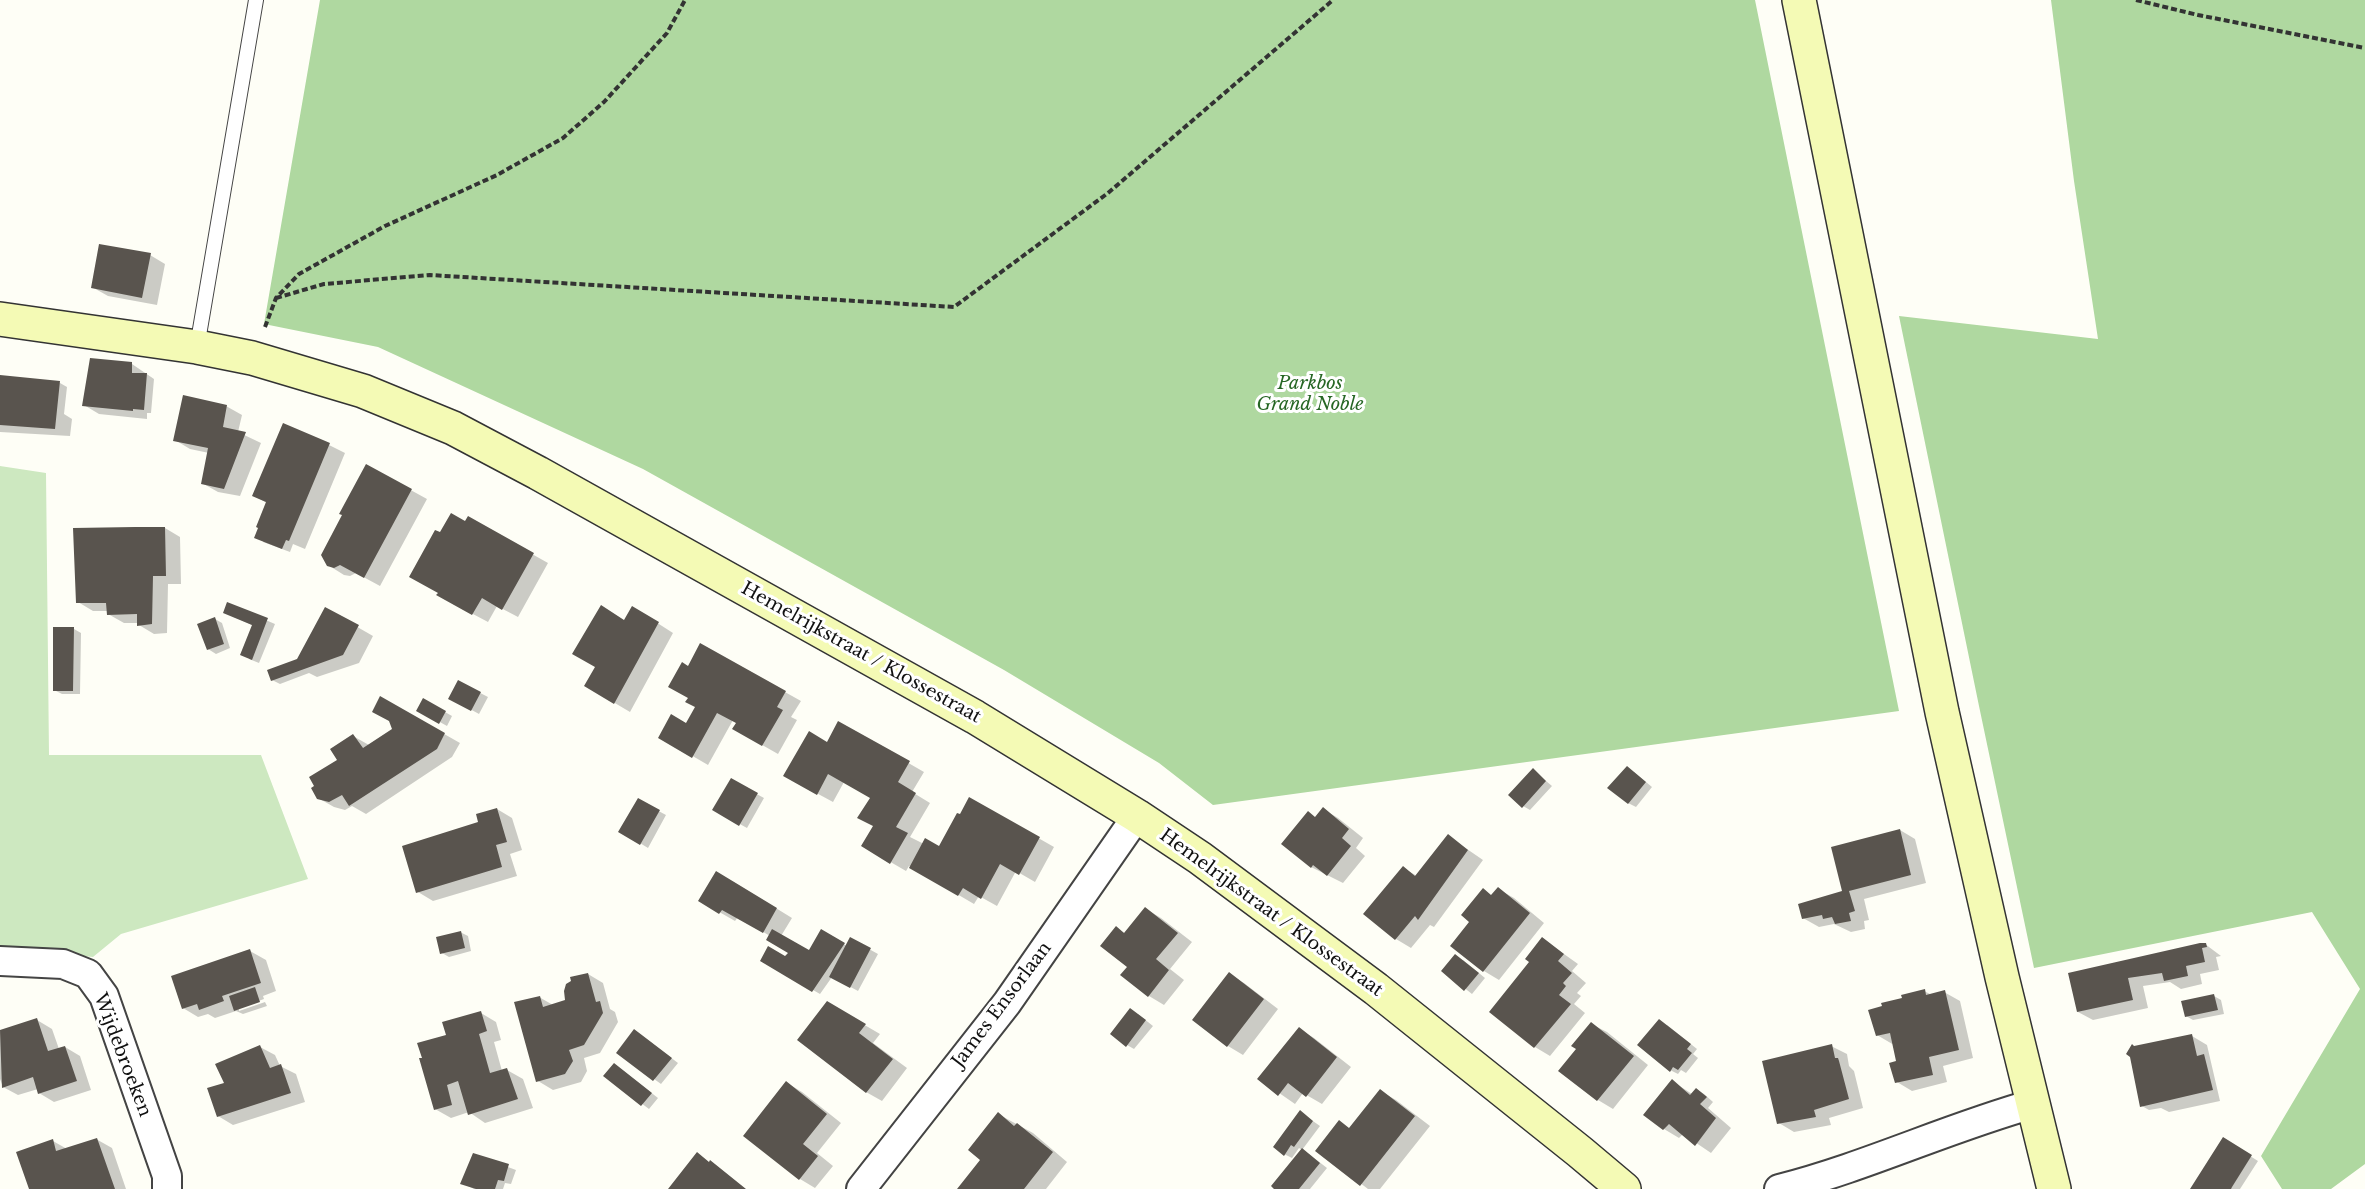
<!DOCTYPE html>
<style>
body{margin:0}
canvas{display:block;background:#fefef6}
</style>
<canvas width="2365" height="1189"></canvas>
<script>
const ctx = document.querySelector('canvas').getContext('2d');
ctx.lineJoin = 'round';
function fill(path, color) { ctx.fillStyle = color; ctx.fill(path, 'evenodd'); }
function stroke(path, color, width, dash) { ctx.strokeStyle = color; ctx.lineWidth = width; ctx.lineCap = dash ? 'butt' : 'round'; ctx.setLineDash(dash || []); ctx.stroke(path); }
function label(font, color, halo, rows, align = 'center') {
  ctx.font = font + ' "Libre Baskerville",serif'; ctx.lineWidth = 6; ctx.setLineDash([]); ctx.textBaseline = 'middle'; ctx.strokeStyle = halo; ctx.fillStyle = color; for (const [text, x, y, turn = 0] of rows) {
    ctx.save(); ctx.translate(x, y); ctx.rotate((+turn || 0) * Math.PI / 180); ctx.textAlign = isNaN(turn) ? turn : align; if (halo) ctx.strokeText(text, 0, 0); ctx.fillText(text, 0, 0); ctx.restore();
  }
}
fill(new Path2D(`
 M0 466 46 473 49 755H261L308 879 121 934 93 957 0 948Z`), '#cde8c0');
fill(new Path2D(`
 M320 0H1755L1899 711 1213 805 1159 763 1004 670 643 469 378 347 264 324Z
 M2051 0H2365V1164L2331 1189H2282L2261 1156 2360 989 2312 912 2034 968 1979 706 1899 316 2098 339 2074 181Z`), '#afd8a0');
fill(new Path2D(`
 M150 255 165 264 157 305 108 296 92 287Z
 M132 364 154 379 151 413H147V419L99 414 84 405Z
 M0 377 60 383 67 387 64 414 72 419 70 436 0 432Z
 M226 406 242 415 238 432 261 443 240 496 218 492 202 483 209 453 190 449 175 440Z
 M329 445 345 453 305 549 293 544 290 552 263 542 267 503 254 496Z
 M367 466 427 499 380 586 356 573 350 576 344 575 328 565Z
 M468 518 548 563 518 617 497 606 488 622 454 604Z
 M165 528 180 537 181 584H168L167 633 154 634 139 625V623H124L108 614V611H93L78 602 75 529Z
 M228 604 275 624 259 663 249 659 254 626 225 613Z
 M326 609 373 636 359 663 317 677 309 673 280 684 272 680 298 660Z
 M648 617 673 633 630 712 586 686 626 621Z
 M215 619 222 623 230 648 216 654 208 649Z
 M74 629 81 633 80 694H62L54 690Z
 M701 645 801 701 791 717 797 720 778 754 734 729 738 723 733 720 708 765 660 737 687 725 697 707 690 697 689 668Z
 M459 682 488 697 479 714 450 698Z
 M381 698 460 743 452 757 366 814 352 806 345 810 334 807 318 798 353 736 369 745 394 730Z
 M424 700 452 716 447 726 418 710Z
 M839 723 924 772 912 792 930 803 910 837 922 843 940 848 970 799 1054 847 1035 882 1016 871 997 906 979 896 974 904 909 866 906 871 863 846 875 826 872 797 844 782 833 802 785 776 828 744Z
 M1533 770 1552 786 1530 810 1523 806Z
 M1634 772 1652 787 1636 807 1628 803Z
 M731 780 764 798 747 828 714 810Z
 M638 800 666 815 648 848 620 831Z
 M497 809 512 818 522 850 510 854 517 876 433 901 418 892 480 823Z
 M1323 809 1338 818 1363 838 1356 848 1365 856 1343 883 1311 867Z
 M1900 830 1915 839 1926 883 1864 899 1869 920 1864 921 1865 929 1851 932 1834 924 1819 927 1803 918 1844 892Z
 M1448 836 1483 860 1434 927 1430 925 1411 948 1396 939 1365 914 1403 868 1417 876Z
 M732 881 792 918 781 936 809 952 822 931 847 946 851 939 878 954 858 991 832 977 820 994 762 961 786 958 790 952 770 936 738 917 735 921 700 901Z
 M1498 889 1514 898 1544 923 1499 980 1484 971 1492 896Z
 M1146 909 1161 918 1192 942 1170 969 1184 980 1164 1005 1149 996 1122 975 1129 966 1116 928 1126 934Z
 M460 932 468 936 471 951 449 957 442 953Z
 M1543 939 1578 964 1572 971 1586 983 1577 993 1581 996 1574 1004 1585 1013 1550 1056 1535 1047 1491 1012 1531 962Z
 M2205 944 2221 956 2216 957 2219 970 2200 974 2202 984 2181 989 2170 982 2143 986 2148 1008 2093 1020 2078 1012 2070 974Z
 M250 951 266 960 276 991 263 996 264 999 239 1008V1011L265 1002 267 1006 243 1014 236 1011 215 1018 208 1014 198 1017 183 1008Z
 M1463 960 1485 978 1472 994 1443 971Z
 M588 974 603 983 610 1009 615 1012 618 1022 600 1053 584 1058 587 1071 581 1082 553 1090 538 1081 539 997 553 1005 567 1001Z
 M1229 974 1244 983 1278 1009 1243 1055 1228 1046Z
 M1924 991 1932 995 1944 992 1960 1001 1973 1058 1943 1066 1947 1082 1912 1091 1897 1082V1062L1894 1045 1877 1035 1884 1007Z
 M2214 996 2221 1000 2224 1014 2193 1020 2186 1016Z
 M827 1003 880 1034 873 1043 907 1068 882 1101 866 1092Z
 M481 1013 496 1022 501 1040 494 1042 502 1071 507 1070 523 1079 533 1108 485 1123 469 1112 451 1118 435 1109Z
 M1138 1014 1153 1026 1134 1049 1127 1045Z
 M37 1020 52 1029 59 1049 65 1047 80 1056 91 1090 54 1102 39 1093 38 1089 18 1095 3 1087 0 1079V1032Z
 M1591 1024 1607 1032 1648 1065 1613 1109 1598 1100 1560 1070 1578 1049Z
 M1667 1025 1697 1049 1693 1054 1698 1058 1686 1073 1681 1070 1678 1074 1670 1070Z
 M1299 1029 1314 1038 1351 1067 1322 1104 1303 1093 1295 1104 1259 1079Z
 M641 1035 678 1063 661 1084 618 1053Z
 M2192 1036 2207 1045 2220 1101 2169 1112 2161 1108 2149 1110 2142 1106Z
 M1831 1046 1847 1054 1849 1066 1854 1071 1863 1108 1829 1118 1831 1125 1794 1132 1779 1123Z
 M260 1047 275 1055 280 1066 296 1074 305 1102 233 1125 218 1116 226 1083Z
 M621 1069 658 1098 649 1109 605 1076Z
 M1672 1081 1692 1094 1696 1089 1704 1094 1713 1102 1708 1108 1731 1128 1711 1153 1683 1134 1679 1138 1664 1129 1646 1115Z
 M787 1083 802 1092 841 1123 817 1153 833 1166 815 1188 800 1179Z
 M1380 1091 1396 1100 1430 1126 1380 1189H1368L1318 1151 1339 1122 1350 1129Z
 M1300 1112 1320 1126 1302 1150 1299 1148 1292 1158 1284 1154Z
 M998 1114 1033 1133 1067 1162 1046 1189H959L982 1159Z
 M96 1139 112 1148 126 1189H31L53 1141 67 1149Z
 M2223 1139 2258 1161 2240 1189H2192Z
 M473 1154 516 1170 511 1184 505 1183 503 1189H474L462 1183Z
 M1309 1154 1327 1168 1310 1189H1277Z`), '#0003');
fill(new Path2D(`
 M99 244 151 253 142 298 91 288Z
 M90 358 132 362V373H147L144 410 133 409V411L82 406Z
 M0 375 60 381 55 429 0 425Z
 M183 395 227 405 223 427 246 432 224 489 201 484 208 448 173 441Z
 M283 423 330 443 289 541 286 540 282 549 254 538 258 528 256 527 266 502 252 496Z
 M366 464 412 489 364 578 340 565 334 568 327 566 321 555 342 515 339 514Z
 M451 513 465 521 468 516 534 553 502 610 482 598 472 615 436 595 438 593 409 577 435 530 440 532Z
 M135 527H165L166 576H153L152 624 137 626V614L107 615 106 603H76L73 528Z
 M227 602 268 618 252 660 240 655 252 625 223 613Z
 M601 605 624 620 632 606 659 622 614 704 584 686 595 667 572 654Z
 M325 607 359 625 343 655 271 681 267 670 297 659Z
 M215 617 224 644 207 650 197 624Z
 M53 627H74L73 691H53Z
 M700 643 786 691 777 707 783 710 762 746 732 729 736 723 717 713 692 758 658 738 671 714 686 723 695 707 685 702 688 698 668 687 682 662 688 666Z
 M458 680 481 692 471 711 448 699Z
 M380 696 445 733 437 749 349 806 342 795 329 802 317 799 311 788 314 786 309 777 337 760 330 749 353 734 363 748 392 729 389 721 372 712Z
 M423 698 446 711 439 724 416 711Z
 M838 721 910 761 898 782 916 793 896 827 908 833 890 864 861 846 873 826 857 818 870 798 828 774 817 795 783 776 809 731 827 742Z
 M1627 766 1646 782 1628 804 1607 788Z
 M1533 768 1546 781 1522 808 1508 795Z
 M731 778 758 793 739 826 712 810Z
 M969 797 1040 837 1019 875 1000 864 981 899 963 888 958 896 909 868 925 838 939 846 957 813 960 814Z
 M638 798 660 810 640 845 618 832Z
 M1323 807 1349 829 1342 838 1351 846 1327 876 1313 865 1311 868 1281 844 1308 811 1315 817Z
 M497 808 507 842 496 845 502 867 416 893 402 846 478 822 476 814Z
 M1900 829 1911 875 1849 891 1855 911 1849 913 1851 921 1835 924 1832 917 1823 919 1822 915 1802 919 1798 904 1842 891 1831 847Z
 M1448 834 1468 850 1418 920 1415 916 1395 940 1363 914 1403 866 1415 876Z
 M716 871 777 908 763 933 722 910 719 914 698 901Z
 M1498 887 1530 913 1483 972 1450 946 1469 922 1461 915 1483 888 1491 895Z
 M1145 907 1178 933 1156 959 1169 970 1148 997 1120 975 1127 967 1100 946 1116 926 1124 933Z
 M772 929 809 950 821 929 845 943 812 992 760 961 768 946 785 956 788 953 766 940Z
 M461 931 465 948 440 954 436 937Z
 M850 937 871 948 850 988 829 977Z
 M1542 937 1564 954 1558 961 1572 973 1563 983 1566 986 1559 995 1571 1004 1534 1048 1489 1012 1529 962 1525 959Z
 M2200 943H2206L2207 947 2202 948 2205 962 2186 966 2188 976 2164 981 2162 973 2128 978 2133 1000 2077 1012 2068 973Z
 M250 949 261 983 222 996 224 1001 199 1010 197 1004 182 1009 171 976Z
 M1455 954 1479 973 1464 991 1441 971Z
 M1229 972 1264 999 1227 1047 1192 1020Z
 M588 973 596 1002 600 1001 603 1013 584 1045 569 1050 573 1061 565 1074 536 1082 514 1002 540 996 543 1007 565 1000 564 991 566 984 571 981 570 977Z
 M255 987 260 1002 234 1011 229 996Z
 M1925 989 1926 995 1945 990 1959 1050 1929 1057 1933 1075 1895 1083 1889 1063 1896 1061 1890 1033 1876 1036 1868 1010 1882 1006 1881 1003 1902 998 1901 995Z
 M2214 994 2218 1010 2185 1017 2181 1001Z
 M827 1001 866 1024 859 1033 893 1059 866 1093 797 1040Z
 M1130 1008 1146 1020 1126 1047 1110 1034Z
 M481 1011 487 1031 479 1034 490 1073 507 1068 518 1099 468 1115 458 1081 447 1085 452 1105 434 1110 419 1058H422L417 1043 446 1035 442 1022Z
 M37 1018 48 1051 65 1046 77 1081 38 1094 33 1077 2 1088 0 1030Z
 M1659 1019 1691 1044 1687 1049 1692 1053 1678 1070 1673 1067 1670 1072 1637 1045Z
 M1591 1022 1634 1056 1597 1101 1558 1071 1576 1049 1571 1046Z
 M1299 1027 1337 1057 1306 1097 1288 1083 1278 1096 1257 1079Z
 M634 1029 672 1058 653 1081 616 1053Z
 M2192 1034 2197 1056 2204 1054 2213 1090 2140 1107 2130 1057 2126 1054 2132 1044 2134 1046Z
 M1832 1044 1835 1058H1838L1839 1061 1849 1099 1814 1110 1816 1117 1777 1124 1762 1061Z
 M260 1045 270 1068 281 1064 291 1093 217 1117 207 1088 224 1083 215 1064Z
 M614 1063 652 1093 641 1106 603 1076Z
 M1672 1079 1690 1095 1696 1088 1707 1097 1700 1104 1716 1118 1695 1146 1669 1124 1663 1130 1643 1115Z
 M786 1081 827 1114 803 1144 818 1156 799 1180 743 1136Z
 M1380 1089 1415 1116 1360 1186 1315 1151 1339 1120 1349 1128Z
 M1300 1110 1313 1121 1294 1147 1291 1145 1284 1156 1273 1147Z
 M998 1112 1014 1126 1017 1123 1053 1152 1024 1189H957L980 1160 968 1150Z
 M2223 1137 2252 1155 2232 1187 2231 1189H2190Z
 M97 1138 115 1189H29L16 1152 53 1139 56 1151Z
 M1302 1148 1320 1163 1299 1189H1274L1271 1186Z
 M697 1152 709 1162 710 1160 746 1189H668Z
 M473 1153 509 1164 504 1181 498 1180 495 1189H476L460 1184Z`), '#59544e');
const lane = new Path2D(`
 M197 347 256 0`);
const street = new Path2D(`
 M0 961 63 964 88 974 104 996 167 1176V1189
 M861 1189 1007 1003 1137 816
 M1779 1189C1866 1167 1947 1128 2033 1104`);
const secondary = new Path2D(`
 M1799 0 1942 712 2002 977 2054 1189
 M0 319 197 347 252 358 363 391 453 428 538 473 975 717 1137 816 1200 858 1376 989 1580 1152 1624 1189`);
stroke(lane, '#444', 16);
stroke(street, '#444', 32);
stroke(secondary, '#333', 36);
stroke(new Path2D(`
 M2136 0 2198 15 2365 48
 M276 298 324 284 430 275 954 307 1108 193 1333 0
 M265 327 276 298 299 274 385 226 497 175 563 138 604 102 667 33 685 0`), '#333', 4, [6, 3]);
stroke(lane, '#fff', 14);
stroke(street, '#fff', 28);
stroke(secondary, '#f4fab5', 33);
label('italic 18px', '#266624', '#fff', [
 ["Parkbos",1310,384],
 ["Grand Noble",1310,405]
]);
label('18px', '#111', '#fff', [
 ["Hemelrijkstraat / Klossestraat",861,653,29],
 ["Hemelrijkstraat / Klossestraat",1271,913,36],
 ["James Ensorlaan",1002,1005,-53],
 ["Wijdebroeken",122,1055,69]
]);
</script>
